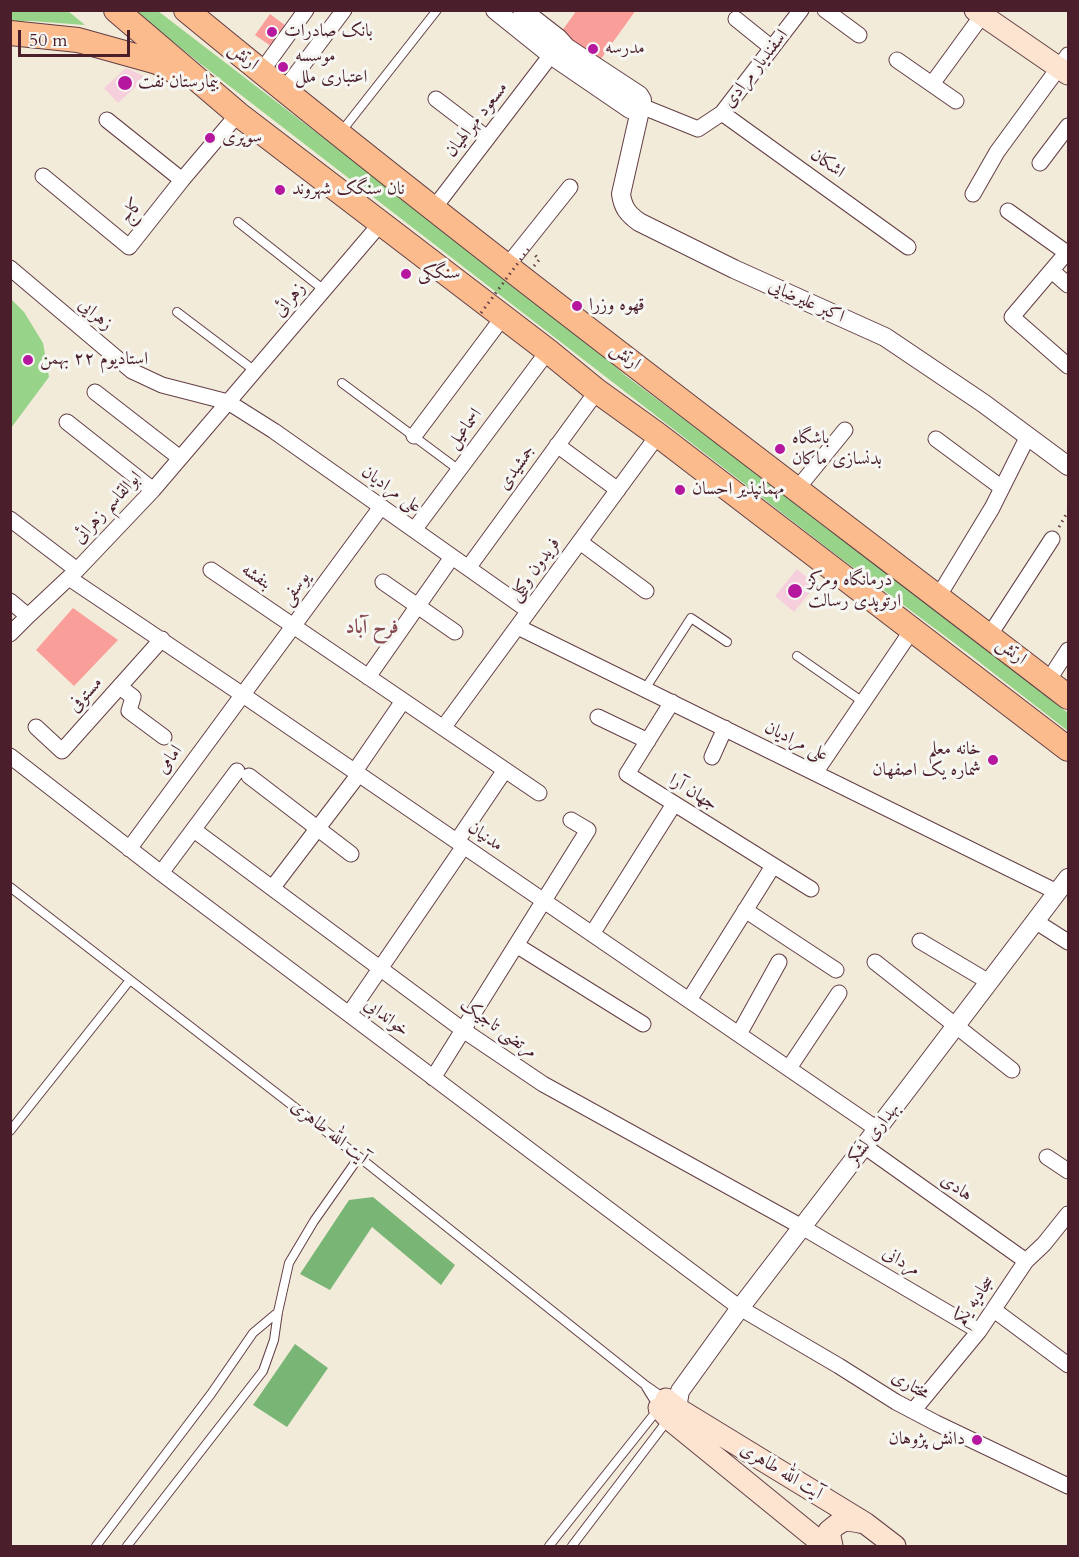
<!DOCTYPE html>
<meta charset="utf-8">
<style>
body{margin:0}
#map{position:relative;width:1079px;height:1557px;overflow:hidden;background:#f2ebda;font-family:Cardo,serif}
canvas{display:block}
.frame{position:absolute;inset:0;border:12px solid #4a1f2b;pointer-events:none}
.scale{position:absolute;left:18px;top:30px;width:112px;height:27px;box-sizing:border-box;border:3px solid #4a1f2b;border-top:0;padding-left:8px;font-size:18px;line-height:21px;white-space:nowrap;color:#4a1f2b;-webkit-text-stroke:4px #f6f6f2;paint-order:stroke}
</style>
<div id="map">
<canvas width="1079" height="1557"></canvas>
<div class="frame"></div>
<div class="scale">50 m</div>
</div>
<script>
const ctx = document.querySelector('canvas').getContext('2d');
ctx.lineJoin = 'round';
function fill(path, color) { ctx.fillStyle = color; ctx.fill(path, 'evenodd'); }
function stroke(path, color, width, dash) { ctx.strokeStyle = color; ctx.lineWidth = width; ctx.lineCap = dash ? 'butt' : 'round'; ctx.setLineDash(dash || []); ctx.stroke(path); }
function label(font, color, halo, rows, align = 'center') {
  ctx.font = font + ' Cardo,Amiri,serif'; ctx.lineWidth = 6; ctx.setLineDash([]); ctx.textBaseline = 'middle'; ctx.strokeStyle = halo; ctx.fillStyle = color; for (const [text, x, y, turn = 0] of rows) {
    ctx.save(); ctx.translate(x, y); ctx.rotate((+turn || 0) * Math.PI / 180); ctx.textAlign = isNaN(turn) ? turn : align; if (halo) ctx.strokeText(text, 0, 0); ctx.fillText(text, 0, 0); ctx.restore();
  }
}
fill(new Path2D(`
 M126 68 146 77 118 103 104 88Z
 M797 569 816 585 794 612 775 596Z`), '#f5cfdb');
fill(new Path2D(`
 M10 11H68L85 25 31 21H11Z
 M135 11H158L570 327 626 376 725 450 799 503 1068 713V731L969 654 839 557 197 61Z
 M11 299 24 312 43 343 49 377 11 428Z`), '#97d489');
fill(new Path2D(`
 M373 1197 455 1265 441 1285 372 1227 330 1290 300 1274 349 1200Z
 M295 1344 328 1368 287 1427 253 1405Z`), '#79b675');
fill(new Path2D(`
 M577 10H636L598 63 559 35Z
 M270 14 290 29 275 49 255 35Z
 M73 608 118 640 74 686 36 650Z`), '#fa9e9a');
const service = new Path2D(`
 M341 132 437 10
 M238 222 324 290
 M177 312 255 371
 M342 383 459 470
 M797 656 863 702
 M645 689 691 618 727 642
 M10 887 359 1157 644 1384 664 1398
 M10 1131 130 980
 M96 1546 211 1394 253 1333 278 1312
 M127 1546 263 1371 274 1340 278 1312 289 1263 314 1221 359 1157
 M549 1546 659 1408 646 1387
 M572 1546 667 1421`);
const minor = new Path2D(`
 M825 10 859 35
 M736 19 772 48
 M897 60 956 101
 M261 72 306 10
 M932 84 986 10
 M284 90 344 10
 M436 99 487 138
 M641 106 698 129 722 113 801 10
 M722 113 908 247
 M107 120 182 180
 M1040 163 1068 126
 M43 176 129 247 182 180 238 114
 M973 194 997 152 1068 55
 M434 208 551 55
 M1008 211 1067 253
 M1068 251 1012 317 1068 366
 M507 266 570 187
 M10 268 132 371 162 385 228 402 274 431 529 611
 M1052 271 1068 285
 M95 392 180 458
 M67 422 153 490
 M414 436 503 317
 M936 439 1002 488
 M557 445 618 490
 M797 489 845 430
 M10 519 77 570
 M414 530 548 351
 M580 542 646 591
 M468 568 597 391
 M211 570 539 793
 M69 578 243 695 877 1129
 M383 582 455 632
 M938 597 992 508 1028 436
 M10 601 28 616
 M518 627 1057 892
 M10 634 28 616 77 570 153 490 381 223
 M989 636 1052 539
 M368 677 452 557
 M1048 681 1068 650
 M120 687 133 697 129 711 164 737
 M672 702 627 774 811 889
 M598 717 648 741
 M36 727 62 751 162 639
 M443 728 658 435
 M10 756 161 873 740 1308 839 1366 896 1402 936 1423 1068 1486
 M712 757 725 728
 M355 771 403 701
 M815 773 912 630
 M249 776 351 854
 M194 830 463 1030 543 1084 802 1227 979 1331
 M457 841 505 770
 M129 849 381 507
 M161 873 237 771
 M273 887 359 774
 M745 910 836 970
 M1035 921 1068 942
 M592 934 674 804
 M920 941 989 982
 M516 945 643 1024
 M875 962 1012 1070
 M689 1000 773 866
 M349 1014 464 846
 M739 1034 779 962
 M789 1068 839 993
 M433 1078 588 830 571 820
 M864 1146 1026 1261
 M1047 1157 1068 1171
 M994 1310 1068 1365
 M913 1411 979 1331 1026 1261 1044 1244 1068 1214`);
const tertiary = new Path2D(`
 M495 10 551 55 630 109 636 110 641 106 642 100 639 95 566 47 558 38 522 10
 M641 106 621 194C623 208 628 214 639 222L734 269 885 337 983 403 1068 466
 M669 1418 677 1408 680 1391 740 1308 904 1094 1068 878`);
const secondary = new Path2D(`
 M975 10 1068 74
 M666 1399 677 1408 865 1523 895 1546
 M659 1408 669 1419 825 1546
 M832 1546 829 1531C844 1518 845 1519 864 1523`);
const primary = new Path2D(`
 M116 10 238 114 548 351 597 391 658 435 1068 749
 M186 10C474 247 773 470 1068 697
 M10 33 78 40 157 62 176 72`);
stroke(service, '#633e45', 10);
stroke(minor, '#633e45', 17);
stroke(tertiary, '#633e45', 20);
stroke(secondary, '#633e45', 23);
stroke(primary, '#633e45', 26);
stroke(new Path2D(`
 M534 266 539 260 535 255
 M1059 527 1068 511`), '#633e45', 3, [1.5, 4.5]);
stroke(service, '#fff', 8);
stroke(minor, '#fff', 15);
stroke(tertiary, '#fff', 18);
stroke(secondary, '#fde4d1', 21);
stroke(primary, '#fbbb8d', 24);
stroke(new Path2D(`
 M481 313 529 248`), '#633e45', 3, [1.5, 4.5]);
for (const [x, y, r, color] of [
 [272,32,6,"#b5179e"],
 [593,49,6,"#b5179e"],
 [283,67,6,"#b5179e"],
 [125,83,8,"#b5179e"],
 [210,138,6,"#b5179e"],
 [280,190,6,"#b5179e"],
 [406,274,6,"#b5179e"],
 [577,306,6,"#b5179e"],
 [28,360,6,"#b5179e"],
 [780,449,6,"#b5179e"],
 [680,490,6,"#b5179e"],
 [795,591,8,"#b5179e"],
 [993,760,6,"#b5179e"],
 [977,1440,6,"#b5179e"]
]) { const dot = new Path2D(); dot.arc(x, y, r, 0, 2 * Math.PI); ctx.fillStyle = color; ctx.fill(dot); stroke(dot, '#f6f6f2', 2); }
label('18px', '#4a1f2b', '#f6f6f2', [
 ["بانک صادرات",284,32],
 ["مدرسه",605,49],
 ["موسسه",295,57],
 ["اعتباری ملل",295,78],
 ["بیمارستان نفت",138,83],
 ["سوپری",222,138],
 ["نان سنگک شهروند",292,190],
 ["سنگکی",418,274],
 ["قهوه وزرا",589,306],
 ["استادیوم ۲۲ بهمن",40,360],
 ["باشگاه",792,439],
 ["بدنسازی ماکان",792,460],
 ["مهمانپذیر احسان",692,490],
 ["درمانگاه ومرکز",808,581],
 ["ارتوپدی رسالت",808,602],
 ["خانه معلم",981,750,"right"],
 ["شماره یک اصفهان",981,771,"right"],
 ["دانش پژوهان",965,1440,"right"]
], 'left');
label('18px', '#4a1f2b', '#f6f6f2', [
 ["ارتش",243,57,39],
 ["اسفندیار مرادی",756,69,-52],
 ["مسعود مهرالهیان",477,120,-52],
 ["اشکان",827,164,36],
 ["کاج",132,211,-52],
 ["زهرائی",290,300,-50],
 ["اکبر علیرضایی",806,302,24],
 ["زهرایی",95,315,40],
 ["ارتش",625,357,37],
 ["اسماعیل",465,429,-53],
 ["جمشیدی",517,468,-54],
 ["علی مرادیان",391,490,35],
 ["ابوالقاسم زهرائی",108,508,-47],
 ["فریدون وکیلی",535,570,-54],
 ["بنفشه",256,577,34],
 ["یوسفی",296,589,-54],
 ["ارتش",1011,652,37],
 ["مستوفی",86,695,-48],
 ["علی مرادیان",796,742,26],
 ["امامی",170,760,-54],
 ["جهان آرا",693,793,32],
 ["مدنیان",485,837,34],
 ["خواندابی",386,1018,37],
 ["مرتضی تاجیک",498,1029,35],
 ["آیت الله طاهری",329,1133,38],
 ["بهداری لشکر",874,1134,-52],
 ["هادی",956,1188,35],
 ["مردانی",901,1262,30],
 ["سجادیه یکم",975,1301,-55],
 ["مختاری",910,1386,30],
 ["آیت الله طاهری",781,1472,31]
]);
label('bold 20px', '#884b52', '#f6f6f2', [
 ["فرح آباد",372,628]
]);
</script>
